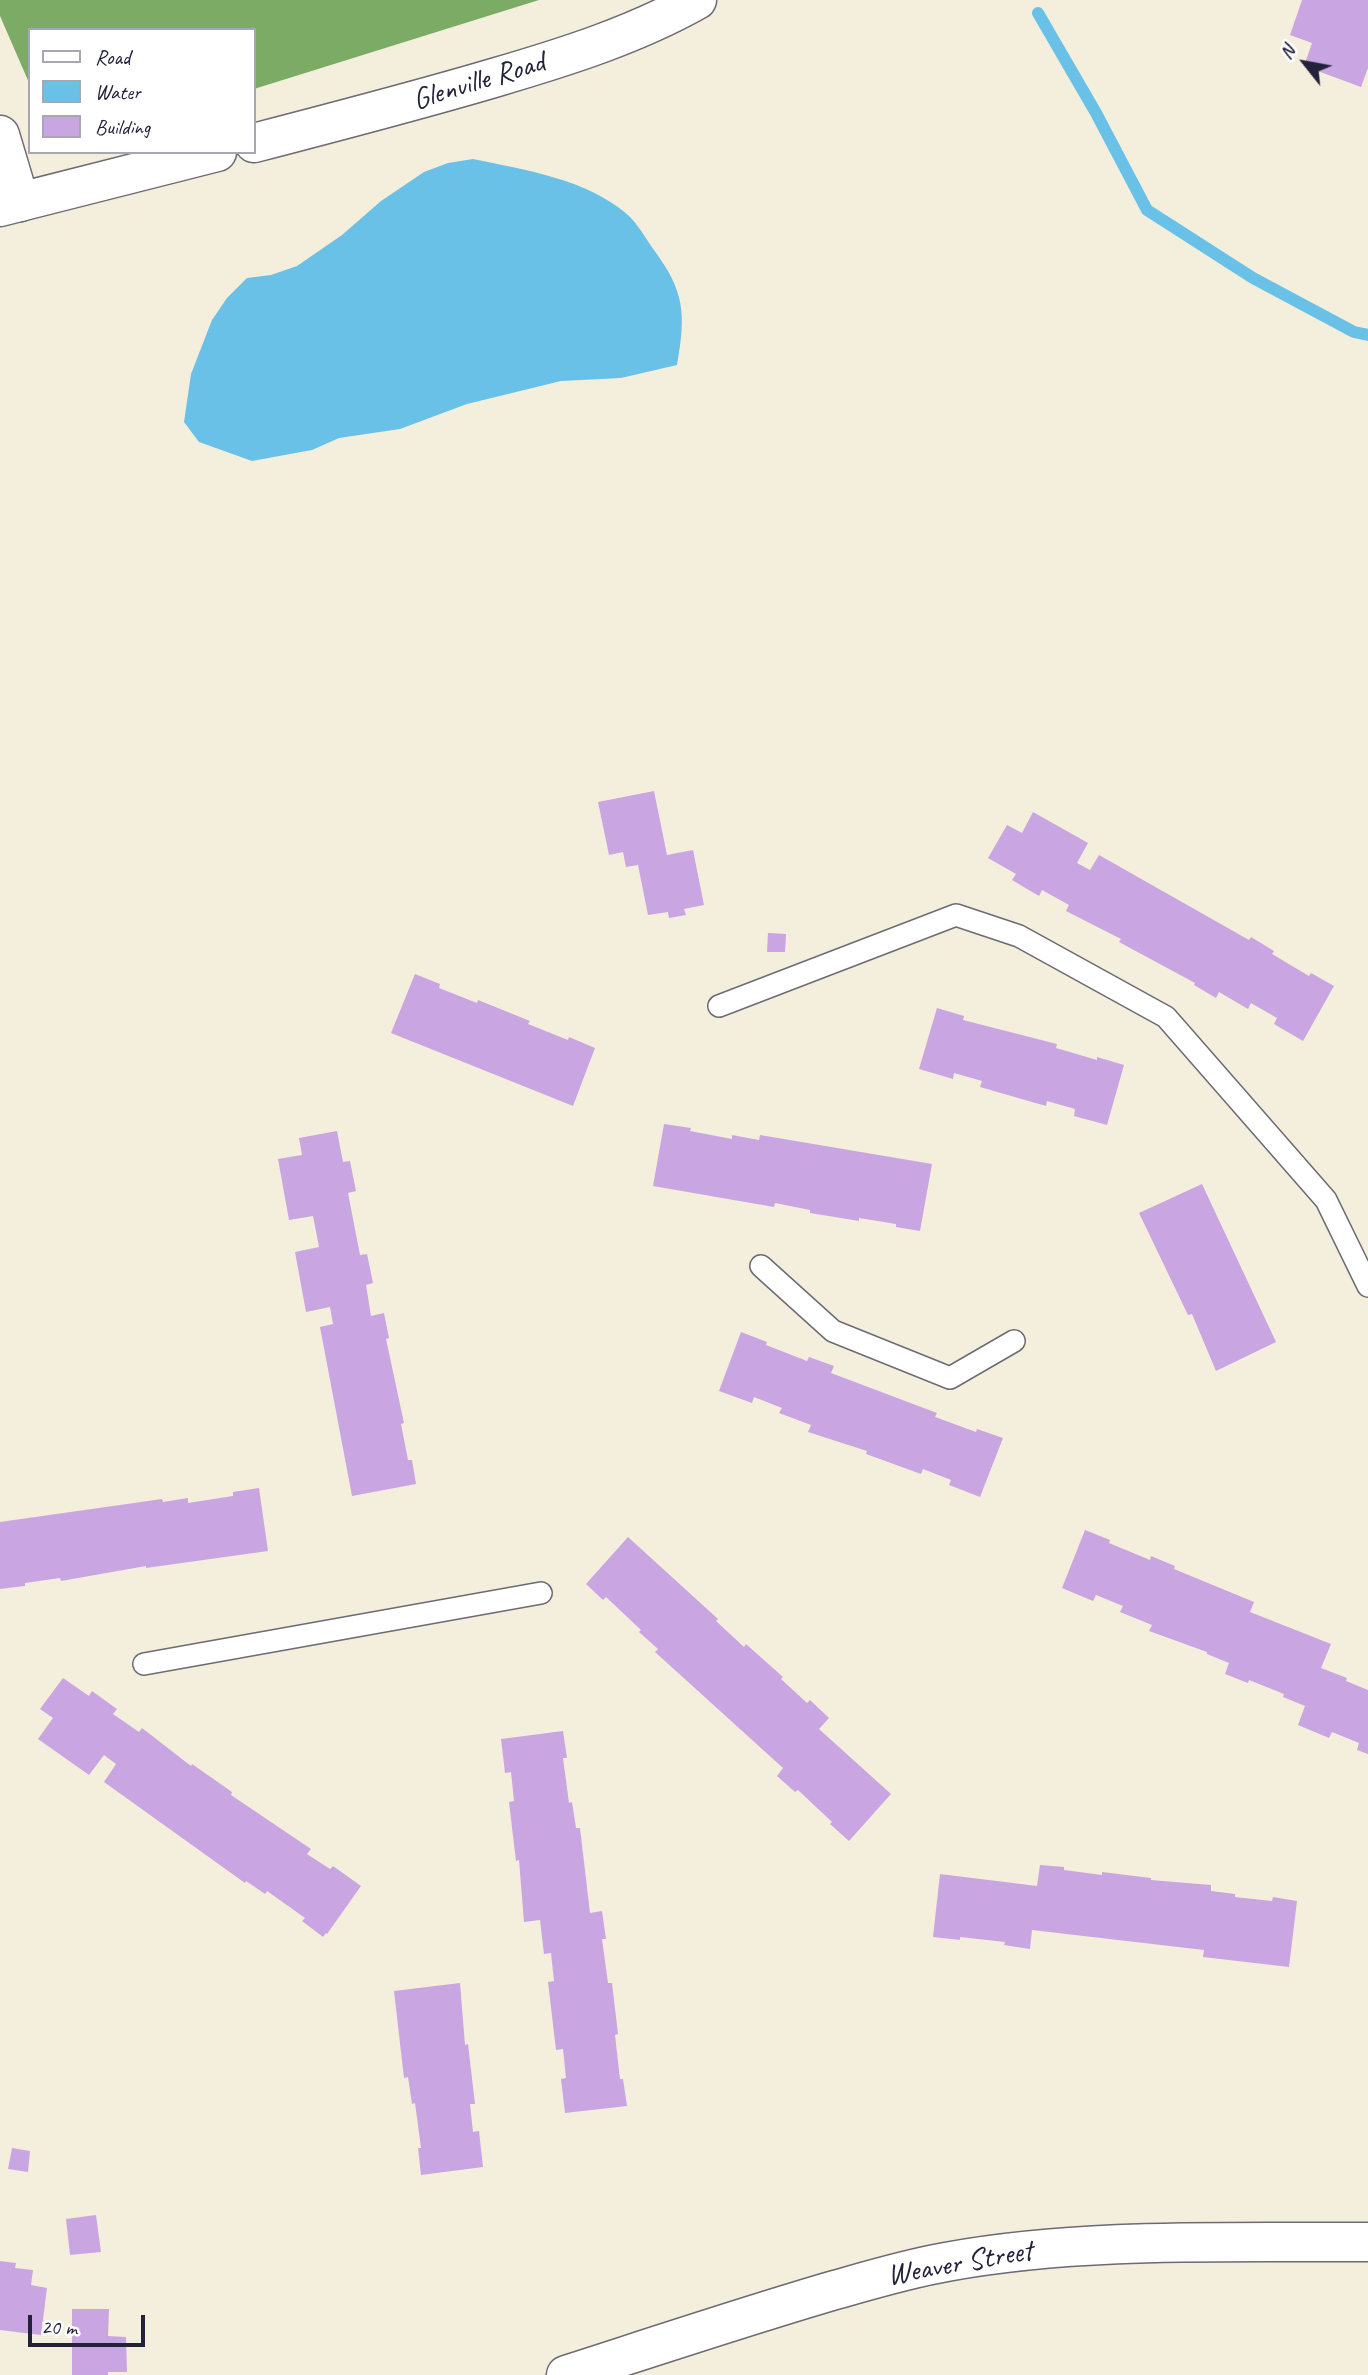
<!DOCTYPE html>
<style>
body{margin:0}
#map{position:relative;width:1368px;height:2375px;overflow:hidden;background:#f4efdc;font-family:Caveat,sans-serif}
canvas{display:block}
.legend{position:absolute;left:28px;top:28px;width:228px;height:126px;box-sizing:border-box;background:#fff;border:2px solid #a7a7b1;margin:0;padding:9px 12px;list-style:none;font-size:21px;color:#22223b}
.legend li{display:flex;align-items:center;gap:14px;height:35px}
.legend b{width:35px;border:2px solid #a7a7b1}
.north{position:absolute;left:1270px;top:28px;width:70px;height:70px;-webkit-text-stroke:5px #fff;paint-order:stroke;rotate:301deg;font-size:19px;font-weight:700;line-height:28px;text-align:center;color:#22223b}
.north::after{content:'';display:block;margin:auto;width:24px;height:32px;background:#22223b;clip-path:polygon(50% 0,100% 100%,50% 72%,0 100%)}
.scale{position:absolute;left:28px;top:2315px;width:117px;height:32px;box-sizing:border-box;border:4px solid #22223b;border-top:0;padding-left:9px;font-size:21px;line-height:24px;white-space:nowrap;color:#22223b;-webkit-text-stroke:5px #fff;paint-order:stroke}
</style>
<div id="map">
<canvas width="1368" height="2375"></canvas>
<ul class="legend">
<li><b style="height:9px;background:#fff"></b>Road</li>
<li><b style="height:19px;background:#6ac1e7"></b>Water</li>
<li><b style="height:19px;background:#c9a5e2"></b>Building</li>
</ul>
<div class="north">N</div>
<div class="scale">20 m</div>
</div>
<script>
const ctx = document.querySelector('canvas').getContext('2d');
ctx.lineJoin = 'round';
function fill(path, color) { ctx.fillStyle = color; ctx.fill(path, 'evenodd'); }
function stroke(path, color, width, dash) { ctx.strokeStyle = color; ctx.lineWidth = width; ctx.lineCap = dash ? 'butt' : 'round'; ctx.setLineDash(dash || []); ctx.stroke(path); }
function label(font, color, halo, rows, align = 'center') {
  ctx.font = font + ' Caveat,sans-serif'; ctx.lineWidth = 5; ctx.setLineDash([]); ctx.textBaseline = 'middle'; ctx.strokeStyle = halo; ctx.fillStyle = color; for (const [text, x, y, turn = 0] of rows) {
    ctx.save(); ctx.translate(x, y); ctx.rotate((+turn || 0) * Math.PI / 180); ctx.textAlign = isNaN(turn) ? turn : align; if (halo) ctx.strokeText(text, 0, 0); ctx.fillText(text, 0, 0); ctx.restore();
  }
}
fill(new Path2D(`
 M0 0H539L254 89V30H30V85L0 16Z`), '#7cab65');
fill(new Path2D(`
 M473 159C525 170 587 179 628 215 638 224 646 239 654 250 685 292 686 314 677 365L621 378 561 381 467 404 400 429 339 438 312 450 252 461 199 442 184 422 191 374 212 320 227 298 247 278 271 275 297 266 342 235 381 201 424 172 448 163Z`), '#6ac1e7');
stroke(new Path2D(`
 M1038 13 1096 113 1147 210 1253 278 1354 332 1368 335`), '#6ac1e7', 12);
fill(new Path2D(`
 M1302 0H1368V68L1361 87 1304 66 1312 43 1290 35Z
 M654 791 667 855 693 850 704 905 684 909 686 915 669 918 668 912 648 915 638 865 626 867 623 852 609 855 598 802Z
 M1033 812 1088 843 1077 863 1090 870 1099 855 1249 940 1251 937 1274 951 1272 954 1309 976 1311 973 1334 986 1303 1041 1274 1024 1277 1018 1251 1003 1248 1009 1219 992 1216 998 1194 985 1195 983 1119 942 1121 939 1066 911 1069 905 1042 890 1039 896 1012 880 1016 874 988 858 1007 825 1022 833Z
 M768 933 786 934 785 952H767Z
 M415 974 440 984 439 988 477 1003 478 1000 530 1021 528 1024 568 1040 569 1037 595 1048 573 1106 391 1033Z
 M937 1008 964 1016 963 1020 1057 1044 1056 1048 1097 1060V1057L1124 1065 1107 1125 1074 1116 1075 1109 1047 1101 1046 1106 980 1087 982 1081 954 1073 953 1079 919 1069Z
 M664 1124 691 1128 690 1131 732 1139V1135L759 1140 760 1135 932 1164 920 1231 896 1227V1224L859 1218V1221L810 1213V1210L775 1203 774 1207 653 1186Z
 M337 1131 343 1162 350 1161 356 1191 348 1193 360 1255 367 1254 373 1283 366 1285 371 1316 384 1313 389 1338 386 1339 404 1423 401 1424 408 1460H412L416 1484 352 1496 320 1327 333 1324 330 1307 306 1312 295 1252 319 1247 313 1216 289 1220 278 1159 302 1155 299 1138Z
 M1202 1184 1276 1342 1216 1371 1192 1314 1188 1315 1139 1213Z
 M741 1332 767 1342 766 1345 807 1361 809 1357 834 1366 831 1373 937 1413 935 1417 976 1432 977 1429 1003 1438 980 1497 949 1485 951 1480 923 1469 921 1474 866 1454 867 1451 808 1432 811 1425 779 1413 782 1408 754 1397 752 1403 719 1391Z
 M259 1488 268 1551 146 1568V1566L61 1581 60 1578 25 1583V1586L0 1589V1522L162 1499 163 1502 188 1498V1503L233 1496V1492Z
 M1085 1530 1110 1540 1109 1543 1150 1560 1151 1556 1175 1566 1174 1569 1254 1602 1250 1612 1331 1644 1321 1668 1347 1678 1346 1681 1368 1690V1754L1357 1750 1359 1743 1332 1732 1329 1738 1298 1725 1305 1706 1283 1697 1284 1694 1249 1680 1248 1683 1225 1674 1229 1663 1207 1654V1652L1149 1631 1152 1625 1120 1612 1123 1606 1096 1595 1093 1601 1062 1588Z
 M628 1537 718 1619 716 1621 744 1647 746 1644 783 1677 781 1679 807 1703 810 1700 829 1718 819 1729 891 1794 849 1841 830 1824 832 1822 798 1790 795 1792 777 1776 783 1768 655 1652 658 1649 639 1632 641 1630 606 1597 603 1600 586 1584Z
 M63 1678 89 1696 92 1691 117 1709 113 1714 139 1732 142 1728 191 1766 192 1764 232 1792 231 1795 311 1849 307 1854 330 1869 333 1866 361 1886 327 1934 326 1933 323 1937 302 1921 305 1918 267 1891 265 1894 246 1881 245 1883 104 1782 116 1764 104 1755 89 1775 38 1739 53 1718 40 1709Z
 M563 1731 567 1758H563L569 1803 572 1802 576 1828H580L590 1913 602 1911 606 1939H602L608 1983H612L618 2034 615 2035 620 2079H623L627 2106 565 2113 561 2079 566 2078 563 2049 556 2050 548 1982 554 1981 551 1953 544 1954 540 1920 524 1922 519 1860 516 1861 509 1802 514 1801 511 1772 505 1773 501 1739Z
 M1040 1865 1064 1867V1870L1102 1875V1872L1151 1878V1880L1211 1885V1891L1235 1894V1897L1272 1901 1273 1897 1297 1901 1289 1967 1203 1957 1204 1950 1032 1930 1030 1949 1004 1945 1005 1942 960 1937V1940L933 1937 940 1874 1037 1886Z
 M460 1983 465 2045 468 2044 475 2104H470L473 2132 479 2131 483 2167 421 2175 418 2148H421L415 2103 412 2104 408 2077 404 2078 394 1991Z
 M12 2148 30 2151 28 2172 8 2169Z
 M96 2215 101 2252 70 2255 66 2219Z
 M0 2261 16 2263 15 2268 33 2270 31 2285 47 2288 41 2335 0 2330Z
 M72 2309H109L108 2336 126 2337 127 2372H108V2375H72Z`), '#c9a5e2');
const lane = new Path2D(`
 M719 1006 956 915 1019 936 1166 1017 1326 1200 1368 1286
 M761 1266 833 1331 950 1378 1014 1341
 M144 1664 541 1593`);
const street = new Path2D(`
 M0 135 20 202`);
const secondary = new Path2D(`
 M254 143C335 122 416 101 497 77 565 57 635 35 697 0
 M0 207 217 152
 M566 2375C653 2347 740 2318 828 2292 867 2281 906 2269 946 2262 1083 2237 1229 2243 1368 2242`);
stroke(lane, '#6c6a73', 24);
stroke(street, '#6c6a73', 41);
stroke(secondary, '#6c6a73', 41);
stroke(lane, '#fff', 21);
stroke(street, '#fff', 38);
stroke(secondary, '#fff', 38);
label('30px', '#22223b', '#fff', [
 ["Glenville Road",479,82,-17],
 ["Weaver Street",960,2264,-10]
]);
</script>
